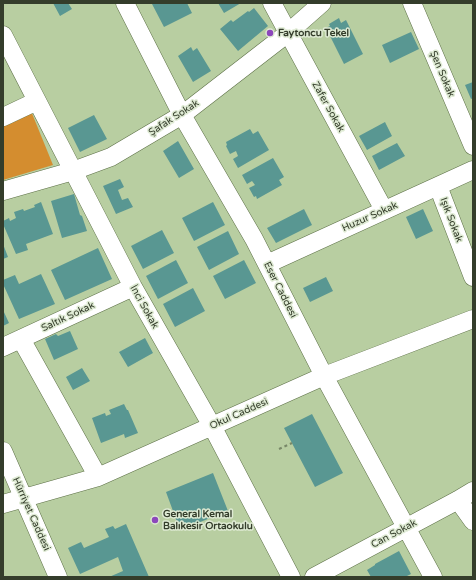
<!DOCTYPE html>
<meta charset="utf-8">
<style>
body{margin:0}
#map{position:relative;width:476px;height:580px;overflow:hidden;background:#b8cea1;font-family:"Varela Round",sans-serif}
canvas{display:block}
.frame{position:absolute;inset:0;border:4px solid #343d2b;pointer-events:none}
</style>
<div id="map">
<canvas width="476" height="580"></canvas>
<div class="frame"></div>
</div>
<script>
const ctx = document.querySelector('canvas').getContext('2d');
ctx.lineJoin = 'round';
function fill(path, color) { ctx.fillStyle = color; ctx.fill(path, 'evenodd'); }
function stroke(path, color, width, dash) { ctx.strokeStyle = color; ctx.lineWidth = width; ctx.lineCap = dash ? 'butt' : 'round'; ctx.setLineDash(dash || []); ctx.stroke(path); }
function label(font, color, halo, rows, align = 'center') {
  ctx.font = font + ' "Varela Round",sans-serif'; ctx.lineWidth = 3; ctx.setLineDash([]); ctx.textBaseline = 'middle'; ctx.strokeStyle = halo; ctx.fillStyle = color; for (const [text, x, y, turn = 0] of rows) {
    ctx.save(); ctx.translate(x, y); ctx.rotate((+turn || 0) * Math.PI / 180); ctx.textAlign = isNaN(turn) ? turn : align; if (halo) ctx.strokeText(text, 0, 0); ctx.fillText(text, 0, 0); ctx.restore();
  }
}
fill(new Path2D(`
 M31 111 53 165 3 180V125Z`), '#d48d2f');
fill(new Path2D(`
 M53 3H68L72 9 60 16Z
 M153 3H187L192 13 164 27 152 4Z
 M218 3H241L224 13Z
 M254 8 268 26 238 51 220 29 231 20 233 22 248 11 249 12Z
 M339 18 341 23 346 20 363 54 344 64 326 28 330 26 329 24Z
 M411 32 419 49 390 63 382 45Z
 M191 47 193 51 197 48 211 71 193 82 178 56Z
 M473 82V98L471 99 465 85Z
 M94 115 107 139 80 152 68 128Z
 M385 122 392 136 367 150 359 136Z
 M250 129 253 134 258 131 269 150 238 168 233 159 238 156 236 151 230 154 226 146 227 145 226 142Z
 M178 141 194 169 179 178 163 151Z
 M397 143 405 156 379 170 372 156Z
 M273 158 284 177 279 180 282 185 257 199 256 196 254 197 249 188 255 185 252 181 247 184 242 175Z
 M120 179 124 187 118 190 122 200 128 198 133 207 116 214 103 186Z
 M74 194 80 215 82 216 87 231 62 238 51 201Z
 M41 202 53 234 26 244 28 250 16 254 3 224V221L9 218 10 221 16 218 14 212 23 209 24 211 35 207 34 205Z
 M213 202 225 225 194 241 182 218Z
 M304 209 312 225 276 243 267 228Z
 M423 209 433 231 416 239 406 217Z
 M162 230 174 253 143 269 131 246Z
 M228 231 239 254 209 270 197 247Z
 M3 244 8 257 3 259Z
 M98 248 112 279 65 300 51 270Z
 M176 260 188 283 158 299 146 276Z
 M244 260 256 283 225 299 213 276Z
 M41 274 55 304 19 319 3 284V280L15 275 19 284Z
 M326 277 333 291 310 302 303 288Z
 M193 288 205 311 175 327 163 304Z
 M3 310 9 323 3 326Z
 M70 331 78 349 54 360 45 339 56 334 58 336Z
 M145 338 153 353 128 367 119 352Z
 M82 368 90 381 73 390 66 377Z
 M124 404 127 410H128L138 433 125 438 124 434 101 443 92 418 105 413 106 416 111 414 109 410Z
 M312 414 343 473 315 487 284 428Z
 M213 473 228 511 180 530 166 492Z
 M126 524 149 577H109L123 571 118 557 80 574 68 548 81 542 84 548 109 537 105 529 113 526 115 529Z
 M399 551 411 574 405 577H371L367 570 375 565V564Z`), '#599792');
const minor = new Path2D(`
 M125 3 182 115 254 239 324 376 433 577
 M272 3 384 210
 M412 3 473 146
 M3 35 133 287 212 426 291 577
 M3 117 37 101
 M438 186 473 277
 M3 191 73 171 111 157 182 115 288 33 322 3
 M267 264 473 170
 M21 339 98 477
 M3 347 133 287
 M3 451 58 577
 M458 500 473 521
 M3 504 98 477 324 376 473 319
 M314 577 458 500 473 491`);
stroke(minor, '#5d7047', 19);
stroke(new Path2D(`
 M279 449 292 443`), '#788868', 2, [3, 3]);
stroke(minor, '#fff', 18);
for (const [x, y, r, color] of [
 [270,33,4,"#8c47bb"],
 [155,520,4,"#8c47bb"]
]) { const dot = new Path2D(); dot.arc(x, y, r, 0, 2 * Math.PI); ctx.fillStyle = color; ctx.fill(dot); stroke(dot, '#deead3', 1.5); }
label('bold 10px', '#343d2b', '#deead3', [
 ["Faytoncu Tekel",278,33],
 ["General Kemal",163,514],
 ["Balıkesir Ortaokulu",163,526]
], 'left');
label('10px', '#343d2b', '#deead3', [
 ["Şen Sokak",442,74,67],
 ["Zafer Sokak",328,107,61],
 ["Şafak Sokak",174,118,-33],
 ["Huzur Sokak",370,217,-24],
 ["Işık Sokak",451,220,69],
 ["Eser Caddesi",280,290,63],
 ["İnci Sokak",144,307,61],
 ["Saltık Sokak",68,317,-25],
 ["Okul Caddesi",239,414,-24],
 ["Hürriyet Caddesi",31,514,66],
 ["Can Sokak",394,534,-28]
]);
</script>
